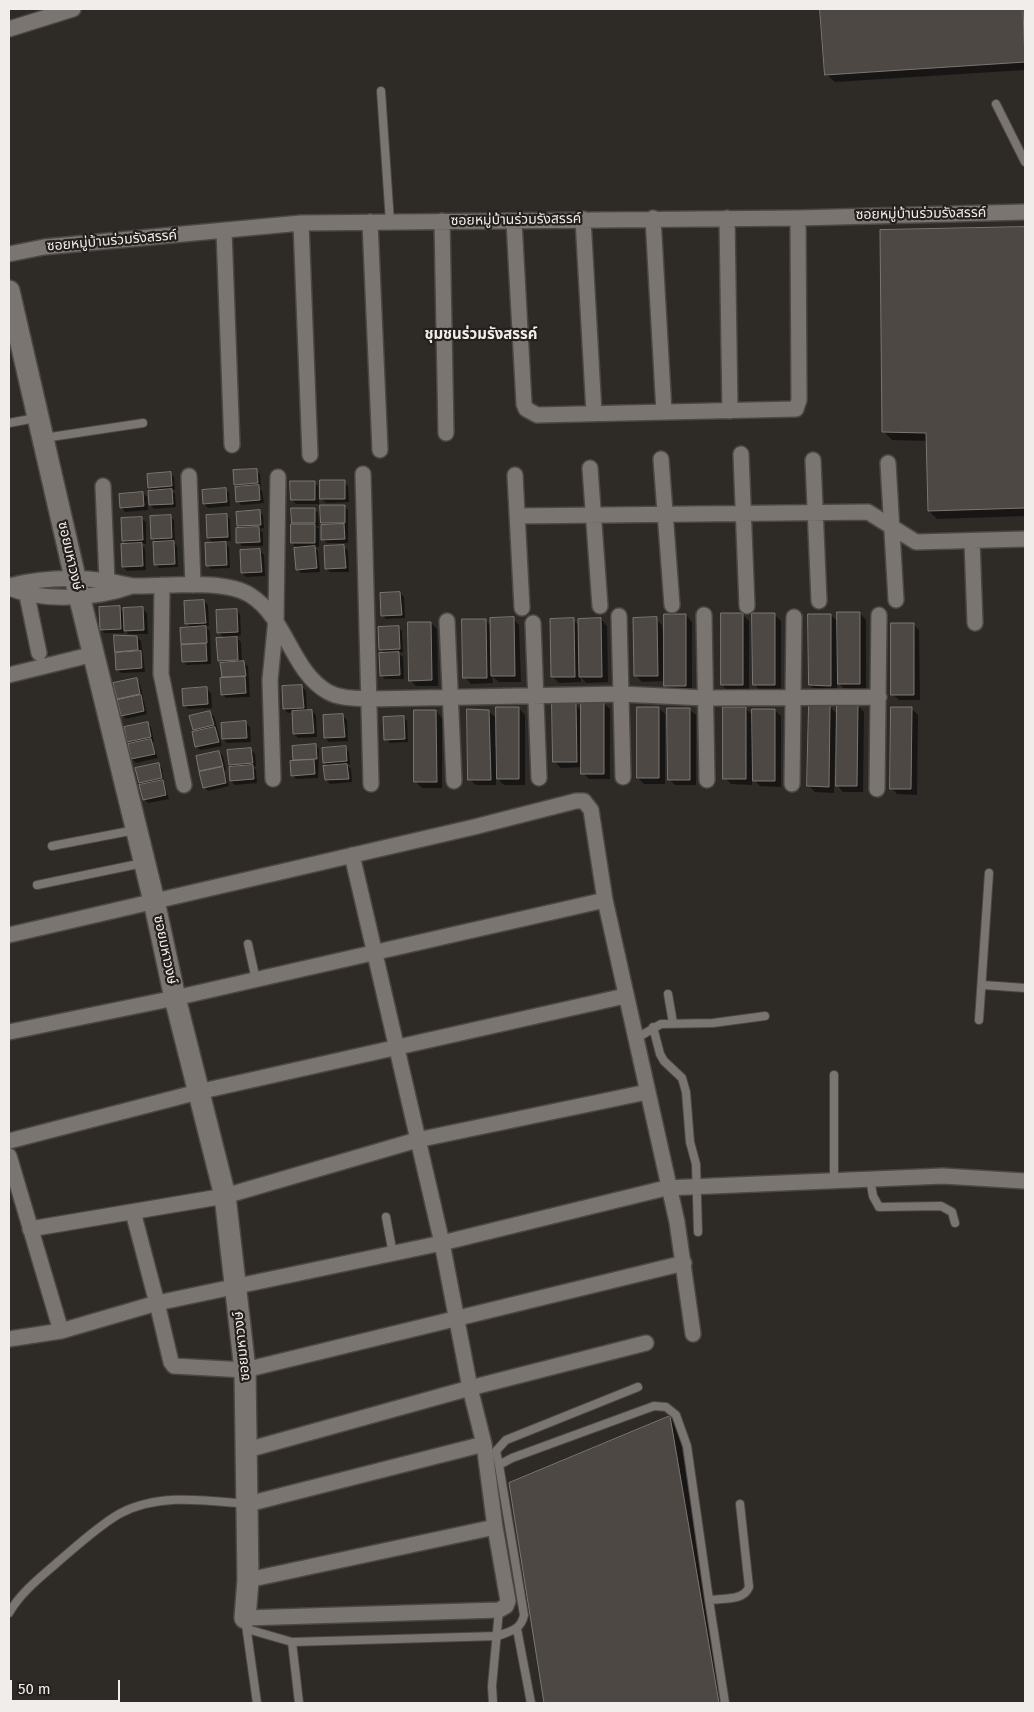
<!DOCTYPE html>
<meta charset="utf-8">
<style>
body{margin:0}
#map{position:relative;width:1034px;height:1712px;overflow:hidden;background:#2e2a26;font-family:"Fira Sans",sans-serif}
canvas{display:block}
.frame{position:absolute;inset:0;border:10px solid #f0edeb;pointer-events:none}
.scale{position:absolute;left:10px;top:1680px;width:110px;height:22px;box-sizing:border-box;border:2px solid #f0edeb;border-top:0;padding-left:6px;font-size:15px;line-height:18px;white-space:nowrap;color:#f0edeb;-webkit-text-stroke:4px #25201d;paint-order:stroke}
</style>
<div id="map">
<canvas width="1034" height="1712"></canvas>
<div class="frame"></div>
<div class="scale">50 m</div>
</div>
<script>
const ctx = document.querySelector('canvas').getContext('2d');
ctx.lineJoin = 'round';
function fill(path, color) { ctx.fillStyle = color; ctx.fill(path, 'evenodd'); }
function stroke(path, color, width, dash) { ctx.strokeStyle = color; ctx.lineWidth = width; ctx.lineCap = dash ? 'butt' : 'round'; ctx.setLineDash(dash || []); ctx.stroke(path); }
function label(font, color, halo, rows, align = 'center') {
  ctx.font = font + ' "Fira Sans","Noto Sans Thai",sans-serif'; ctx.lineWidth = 4.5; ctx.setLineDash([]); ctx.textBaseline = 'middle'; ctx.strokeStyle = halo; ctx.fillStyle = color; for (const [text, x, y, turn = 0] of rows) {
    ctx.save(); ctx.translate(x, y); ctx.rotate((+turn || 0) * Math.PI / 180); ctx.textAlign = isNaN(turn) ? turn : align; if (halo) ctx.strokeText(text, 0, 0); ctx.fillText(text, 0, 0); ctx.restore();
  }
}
fill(new Path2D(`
 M821 9H1025V70L835 82 826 74Z
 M1025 228V516L937 519 929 511 927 441 892 440 883 431 881 231Z
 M256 470 260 474 261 487H259L262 491 264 503 241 505 238 501 239 488 235 484Z
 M170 473 174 477 175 490H171L175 494 176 507 154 509 150 505 153 492 149 487Z
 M344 482 348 486 349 502 326 503 322 499Z
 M314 483 318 486 319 504H296L292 500Z
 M225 489 229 493 230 506 208 508 204 504Z
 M143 493 147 497 148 510 125 512 122 508Z
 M344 506 348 510V543H327L323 539 325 526 322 523Z
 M314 509 318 513 319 526H316L319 529V547H314L318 551 320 572 301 573 298 569V549L292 543 296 526 293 523Z
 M259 511 263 515 264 528 259 529 263 533V546H242L238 542 241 529 238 526Z
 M226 516 230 519 231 541H223L229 547 230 568 211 569 207 565 214 544 208 538Z
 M170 517 174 520 175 542H173L177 546 178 567 159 568 155 564 157 543 152 538Z
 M142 519 146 522V544H141L145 549 146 570 127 571 123 567 128 545 124 541Z
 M344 547 348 551 349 572H330L326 568Z
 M260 551 264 555 265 576 246 577 242 573Z
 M400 593 404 597 405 618 386 619 382 615Z
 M204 601 208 605 209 626 205 627 210 631 211 664 187 665 183 662 182 629 191 628 186 623Z
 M119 607 124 612 143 609 147 613 148 634H129L124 630V633H105L101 630Z
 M236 610 240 614 241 635 235 636 241 642 242 663 248 666 250 697 226 698 222 694V663L219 660 224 638 218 632Z
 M860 613 866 620V690H845L837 681V691H816L810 685 831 615 839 623Z
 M774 614 781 621V691H760L754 684Z
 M686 615 692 622V692H671L665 685V681L642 682 636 676 656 619 662 625 663 634H665Z
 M743 615 749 621V691H728L722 685Z
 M513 619 519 625 521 682H499L492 676 493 683 471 684 465 677 485 620 492 627Z
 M601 619 607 626 608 682 586 683 581 677V682L559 683 553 677 573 620 579 625Z
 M431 623 437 629 438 686H416L410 680Z
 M913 624 919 630 920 700H899L892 694Z
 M398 627 402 631 403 652 398 653 403 657 404 679H385L381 675 385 654 381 649Z
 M115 636 137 637 141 641 145 672 121 673 117 669Z
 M136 680 140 684 143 698H142L144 701 147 714 126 719 122 715 121 701 118 698Z
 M302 687 306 691 307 712 312 711 316 715 317 737 298 738 294 734 293 712 288 713 284 709Z
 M207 689 211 693 212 708 188 709 184 705Z
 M603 703 610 709V779H589L583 773V767L561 768 554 761 575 704 582 712Z
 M829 706 836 713 834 793 815 792 809 786Z
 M858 706 864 712 863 792H843L837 785Z
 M519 708 525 715V785H504L496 777V785H476L469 779 488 711 495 717V747H498Z
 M659 708 665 714V784H644L638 778Z
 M745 708 754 716 775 710 781 716V787L760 786 752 778V785L731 784 725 778Z
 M689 709 696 715V785H675L669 779Z
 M912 709 918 715 917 795 897 794 891 788Z
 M436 711 442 718V788H422L415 781Z
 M210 713 214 716 222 746 200 750 196 746 197 732 194 729Z
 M343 716 347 720 348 741 329 742 325 738Z
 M403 717 407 721 408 742 390 743 386 739Z
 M147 723 151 727 154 741 152 742 158 758 136 763 132 759 131 744 129 742Z
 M246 723 250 727 251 742 227 743 223 739Z
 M315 745 319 749 318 778 296 779 293 775V747Z
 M345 748 349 752 350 764 346 765 351 769 352 782 330 784 326 780 329 767 324 762Z
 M251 750 255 754 256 766 253 767 256 770 257 783 235 785 231 781 233 768 230 764Z
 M219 752 223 756 226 770H224L229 786 208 791 204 787 203 773 200 770Z
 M158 764 162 768 164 782 169 799 148 803 144 799 142 785 140 783Z
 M669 1417 678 1426 725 1703H545L510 1484Z`), '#0007');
const building = new Path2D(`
 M820 9H1023L1025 62 825 75Z
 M1025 227V508L928 511 926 433 882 432 880 230Z
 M257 469 258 483 234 485 233 470Z
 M171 472 172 486 148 488 147 474Z
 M320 480H345V499H320Z
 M290 481H315V500H291Z
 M259 485 260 500 236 502 235 487Z
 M226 488 227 502 203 504 202 490Z
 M172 489 173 504 149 505 148 491Z
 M143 492 144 506 120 508 119 494Z
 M320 505H345V523H321Z
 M291 508H315V523H292Z
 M260 510 261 525 237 526 236 512Z
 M227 514 228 537 207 538 206 515Z
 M171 515 172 538 151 539 150 516Z
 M142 517 143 540 122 541 121 518Z
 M291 524H315V543H291Z
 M344 524 345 539 321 540V525Z
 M259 527 260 542 236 543V528Z
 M174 541 175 564 154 565 153 542Z
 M226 542 227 565 206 566 205 543Z
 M142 543 143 566 122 567 121 544Z
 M344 545 346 568 325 569 324 546Z
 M315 546 317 568 296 570 294 548Z
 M260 549 262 572 241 573 240 550Z
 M400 592 402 615 381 616 380 593Z
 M204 600 206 623 185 624 184 601Z
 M120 606 121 629 100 630 99 607Z
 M143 607 144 630 124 631 123 608Z
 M237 609 238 632 217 633 216 610Z
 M837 612H860V684H838Z
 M721 613H743V685H721Z
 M752 613H775V685H753Z
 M664 614H686V686H664Z
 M808 614H831V686L809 685Z
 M514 617 515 676H491L490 618Z
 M657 617 658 676H634L633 618Z
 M574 618 575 677H551L550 619Z
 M601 618 602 677H579L578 619Z
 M462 619H486L487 678H463Z
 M408 622H431L432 680 409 681Z
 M891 623H914V695H891Z
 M206 626 207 643 181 644 180 628Z
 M399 626 400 649 379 650 378 627Z
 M114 635 137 636 138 650 115 652Z
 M237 637 238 660 218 661 216 638Z
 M206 644 207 661 182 662 181 645Z
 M141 651 142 668 116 670 115 653Z
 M399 652 400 675 380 676 379 653Z
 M244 661 246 676 222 677 220 663Z
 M245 677 246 693 221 695 220 678Z
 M137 678 140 694 117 699 113 683Z
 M302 685 304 708 283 709 282 686Z
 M207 687 208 704 183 706 182 689Z
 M141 695 144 711 121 716 117 700Z
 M581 702H604V774H581Z
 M552 703H576L577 762H553Z
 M837 704 858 705 857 786H836Z
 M809 705H830L829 787 807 786Z
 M496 707H519V779H497Z
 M637 707H659V778H637Z
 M723 707H746V779H723Z
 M891 707H912L911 789H890Z
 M667 708H690V780H668Z
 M467 709 489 710 491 780H468Z
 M752 709H775V781H753Z
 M312 710 314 733 293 734 292 711Z
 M414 710H436L437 782H414Z
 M210 711 214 725 193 730 189 716Z
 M343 714 345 737 324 738 323 715Z
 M404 716 405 739 384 740 383 717Z
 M246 721 247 738 222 739 221 723Z
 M148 722 151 737 127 742 124 727Z
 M215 727 219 742 195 747 192 732Z
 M151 739 155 754 131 759 128 744Z
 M316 744 317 759 293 760 292 746Z
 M346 746 347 761 323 763 322 748Z
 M251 748 253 763 229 765 227 750Z
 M219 751 223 766 199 771 196 756Z
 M314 760 315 774 291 776 290 761Z
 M159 763 162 778 139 783 135 768Z
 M347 764 349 779 325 780 323 766Z
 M253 765 254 779 230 781 229 767Z
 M223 767 226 783 203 788 199 772Z
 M163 780 166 795 143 800 139 785Z
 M670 1416 719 1703H544L509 1483Z`);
fill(building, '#4d4844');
stroke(building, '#7b7672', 1);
const lane = new Path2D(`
 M381 91 390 222
 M996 104 1025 162
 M9 423 36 418
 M44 438 143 423
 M52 846 135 830
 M37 885 143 863
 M248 944 256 980
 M983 985 1025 988
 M668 994 673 1023
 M979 1020 989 873
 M653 1027 660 1054 664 1061 682 1078 686 1092 690 1142 696 1164 698 1232
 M635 1039 661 1024 713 1023 765 1016
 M870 1179 873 1196 879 1207 941 1206 952 1212 955 1223
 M834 1180V1075
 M386 1217 393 1254
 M499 1465 496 1451 506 1440 638 1387
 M709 1600 725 1703
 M9 1613C21 1592 41 1577 59 1561 78 1545 97 1527 119 1514 158 1493 203 1500 246 1504
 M246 1625 257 1703
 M247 1629 292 1642 299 1703
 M517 1629 531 1703
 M292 1642 498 1636C510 1631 521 1630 524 1615L499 1465 512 1458 654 1406 666 1407 676 1415 687 1446 709 1600C723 1598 744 1601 749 1587L740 1504
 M493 1703 492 1686 499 1610`);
const street = new Path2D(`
 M9 29 73 9
 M653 218 664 412
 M727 218 730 411
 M583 219 594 413
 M442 221 446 433
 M514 221 524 404 526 409 537 415 796 409 799 400 798 218
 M370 222 380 450
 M301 223 310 455
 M224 231 232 445
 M9 254 44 247 301 223 798 218 1025 212
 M741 454 747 606
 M661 459 672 605
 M813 460 819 601
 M888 463 896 600
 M590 468 600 606
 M363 474 371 784
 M515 475 522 608
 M189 476 193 585
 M103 486 107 581
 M517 516 868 512 916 542 1025 539
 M972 541 975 623
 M162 585 161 674 184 785
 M9 586C40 578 75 577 107 581 116 582 125 585 134 586 165 587 223 578 250 595 287 618 291 671 328 692 341 699 356 698 369 699L620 694 706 698 879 697
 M25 586 39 653
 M9 588C44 602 96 599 132 586
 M704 615 707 780
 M619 616 623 777
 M447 621 454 781
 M533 623 539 778
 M9 675 94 654
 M273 779 270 680 276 619 278 477
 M792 784 794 617
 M877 789 879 615
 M9 935 474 827 576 801H584L591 810 605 900 677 1222 693 1334
 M9 1032 175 998 605 900
 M9 1141 198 1092 625 996
 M9 1156 61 1331
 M133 1212 157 1303 171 1362 174 1366 245 1370 684 1263
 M30 1229 225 1196 417 1140 647 1092
 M9 1339 61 1331 157 1303 442 1243 666 1188 943 1176 1025 1181
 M247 1450 470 1388 646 1343
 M248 1504 484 1444
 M248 1580 495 1527
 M245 1618 499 1610 506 1606 508 1601 495 1527 484 1444 470 1388 442 1243 352 855`);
const secondary = new Path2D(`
 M9 291 79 595 154 901 175 998 225 1196 245 1370 248 1580 245 1618`);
stroke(lane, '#4b4744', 10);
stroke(street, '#4b4744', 18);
stroke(secondary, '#4b4744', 24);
stroke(lane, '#7b7571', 8);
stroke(street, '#7b7571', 15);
stroke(secondary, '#7b7571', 21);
label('14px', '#f0edeb', '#25201d', [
 ["ซอยหมู่บ้านร่วมรังสรรค์",921,214,-1],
 ["ซอยหมู่บ้านร่วมรังสรรค์",516,220,-1],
 ["ซอยหมู่บ้านร่วมรังสรรค์",112,241,-5],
 ["ซอยมหาวงษ์",70,556,77],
 ["ซอยมหาวงษ์",165,950,78],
 ["ซอยมหาวงษ์",242,1346,-96]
]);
label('bold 15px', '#f0edeb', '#25201d', [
 ["ชุมชนร่วมรังสรรค์",481,335]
]);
</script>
